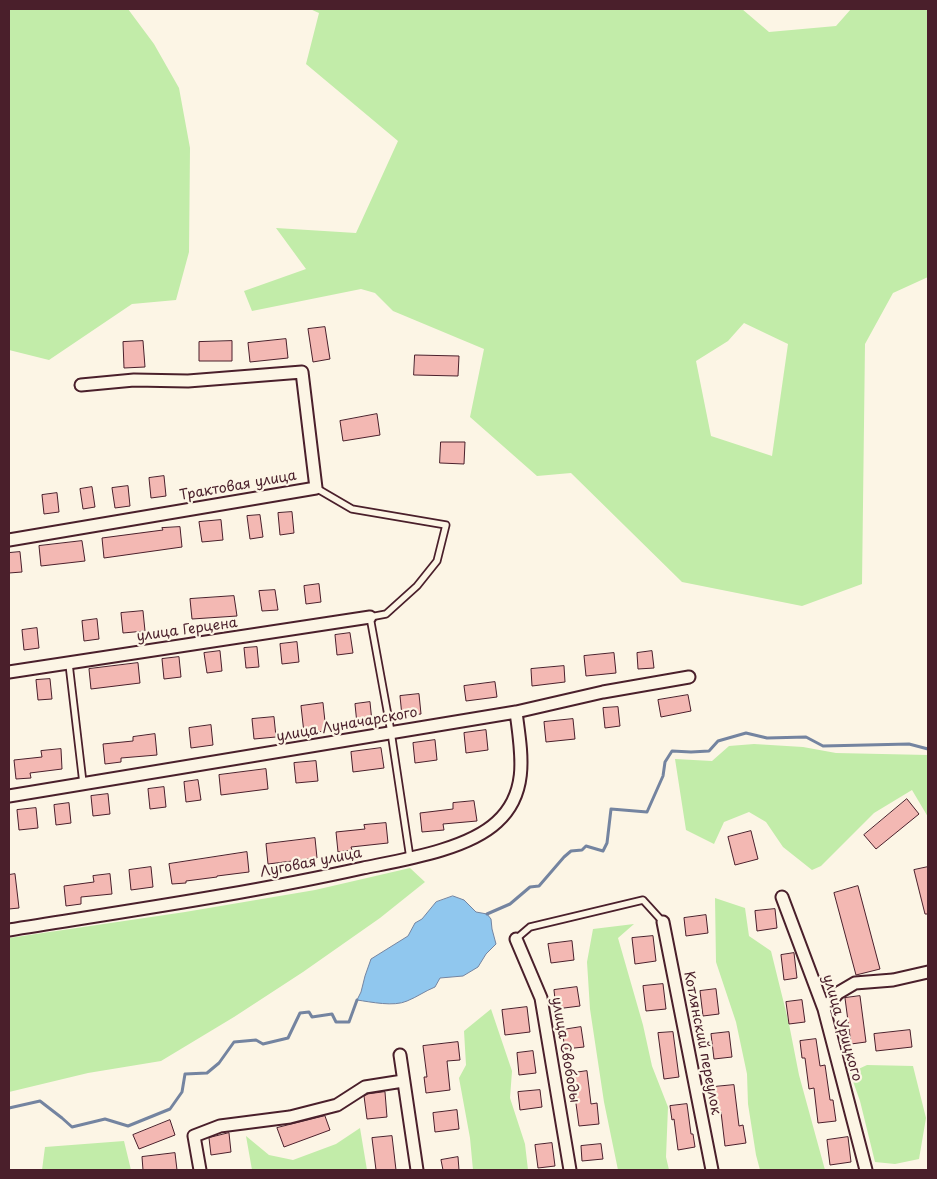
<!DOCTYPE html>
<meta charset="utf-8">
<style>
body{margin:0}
#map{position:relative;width:937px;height:1179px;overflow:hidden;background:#fcf5e5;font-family:"Playpen Sans",sans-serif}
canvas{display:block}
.frame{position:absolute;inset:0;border:10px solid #4a1f2b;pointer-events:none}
</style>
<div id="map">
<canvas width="937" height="1179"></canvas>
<div class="frame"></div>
</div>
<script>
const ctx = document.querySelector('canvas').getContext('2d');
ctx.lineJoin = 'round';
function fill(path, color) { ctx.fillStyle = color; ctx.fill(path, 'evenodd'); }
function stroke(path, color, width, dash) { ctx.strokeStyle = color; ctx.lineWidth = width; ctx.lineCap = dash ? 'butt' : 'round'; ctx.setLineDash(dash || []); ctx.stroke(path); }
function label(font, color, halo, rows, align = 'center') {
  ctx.font = font + ' "Playpen Sans",sans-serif'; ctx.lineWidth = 4.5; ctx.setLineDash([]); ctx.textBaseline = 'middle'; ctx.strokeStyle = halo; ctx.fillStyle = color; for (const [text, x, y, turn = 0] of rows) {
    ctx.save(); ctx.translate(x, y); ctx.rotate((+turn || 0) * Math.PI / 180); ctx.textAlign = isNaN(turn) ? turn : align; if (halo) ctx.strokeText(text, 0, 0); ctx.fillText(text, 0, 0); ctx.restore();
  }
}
fill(new Path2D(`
 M9 9H128L154 44 179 88 190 148 189 252 176 300 132 304 49 360 9 350Z
 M310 9H742L769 32 836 26 851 9H928V277L893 293 865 344 862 584 802 606 682 582 571 473 537 476 470 417 484 349 393 311 375 293 361 289 252 311 244 291 306 269 276 228 356 233 398 141 306 64 319 13ZM744 323 788 344 772 456 711 436 696 361 728 341Z
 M754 744 803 747 836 753 928 755V817L912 790 874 813 821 866 812 870 783 847 766 822 749 812 724 822 714 844 686 830 675 759 712 761 729 746Z
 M410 868 425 882 380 918 303 972 234 1017 161 1061 88 1073 9 1092V938L185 912 315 890Z
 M715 898 745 908 749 936 771 951 789 1024 799 1075 825 1170H760L756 1155 748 1104 747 1074 736 1022 716 962Z
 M634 924 618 938 643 1025 652 1066 668 1107 666 1157 669 1170H618L604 1102 590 1009 587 962 593 929Z
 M491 1009 512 1071 510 1098 525 1144 528 1170H473L470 1138 459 1078 466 1065 464 1031Z
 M867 1065 913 1066 926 1118 919 1159 895 1164 875 1162 860 1101 850 1073Z
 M360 1128 367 1170H252L246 1136 269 1155 293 1160 336 1144Z
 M124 1141 131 1170H42L45 1147Z`), '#c2eca9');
const water = new Path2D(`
 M453 896 464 900 476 912 487 914 491 919 492 929 496 944 486 954 478 967 463 976 440 978 435 987C425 991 417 997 407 1001 394 1007 371 1002 357 1000L361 992 365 976 371 959 408 936 415 923 422 919 436 902Z`);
fill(water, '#90c7ee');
stroke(water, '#7484a0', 1);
stroke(new Path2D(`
 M487 914 510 904 530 887 539 886 564 857 571 851 582 850 586 846 603 851 607 843 611 809 647 812 663 776 665 762 672 751 691 752 709 751 718 741 746 733 767 738 806 737 823 746 909 744 928 749
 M9 1108 40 1101 62 1118 72 1127 105 1119 128 1126 170 1109 182 1092 185 1074 207 1073 219 1063 234 1042 256 1040 263 1044 288 1038 300 1013 309 1012 312 1017 332 1014 336 1022H349L357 1000`), '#7484a0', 3);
const building = new Path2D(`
 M325 327 330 359 313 362 308 329Z
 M286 339 288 358 250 362 248 343Z
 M143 341 145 367 124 368 123 342Z
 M232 341V361H199V342Z
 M415 355 459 356 458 376 414 375Z
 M377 414 380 435 343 441 340 421Z
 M441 442H465L464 464 440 463Z
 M164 476 166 496 151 498 149 478Z
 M128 486 130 506 115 508 112 488Z
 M92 487 95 507 83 509 80 489Z
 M57 493 59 512 44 514 42 495Z
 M292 512 294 533 280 535 278 513Z
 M260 515 263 537 250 539 247 516Z
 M221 520 223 540 202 542 199 522Z
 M180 527 182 547 104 558 102 538 163 530 162 528Z
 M82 541 85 561 41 566 39 546Z
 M20 552 22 572 9 573V553Z
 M319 584 321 602 306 604 304 586Z
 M275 590 278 610 262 611 259 591Z
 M234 596 237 616 192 619 190 599Z
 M143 611 145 631 123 633 121 613Z
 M97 619 99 639 84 641 82 621Z
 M37 628 39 648 24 650 22 630Z
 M350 633 353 653 337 655 335 635Z
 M297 642 299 662 282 664 280 644Z
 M257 647 259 667 246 668 244 648Z
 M220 651 222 671 207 673 204 653Z
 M652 651 654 668 638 669 637 653Z
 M614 653 616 673 586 676 584 656Z
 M179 657 181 677 164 679 162 659Z
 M138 663 140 683 91 689 89 669Z
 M564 666 565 682 532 686 531 669Z
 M50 679 52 699 38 700 36 680Z
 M495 682 497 697 466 701 464 686Z
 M419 694 421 714 402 716 400 696Z
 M688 695 691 711 661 717 658 700Z
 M370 702 372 722 357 724 355 704Z
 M323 703 326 731 304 733 301 706Z
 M618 707 620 726 605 728 603 708Z
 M274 717 276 737 254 739 252 719Z
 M573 719 575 739 546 742 544 722Z
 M211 725 213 745 191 748 189 728Z
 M486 730 488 750 466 753 464 733Z
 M155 734 157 755 121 758V762L105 764 103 744 133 741V737Z
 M435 740 437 760 415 763 413 743Z
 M381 748 384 768 353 772 351 752Z
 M61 749 62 769 30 773 31 778 16 779 14 760 42 757 41 751Z
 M316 761 318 781 296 783 294 763Z
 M266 769 268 789 221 795 219 775Z
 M198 780 201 800 186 802 184 782Z
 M164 787 166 807 150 809 148 789Z
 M108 794 110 814 93 816 91 796Z
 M907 799 919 814 876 849 864 835Z
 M474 801 477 821 443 824 444 830 422 832 420 813 453 809V803Z
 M69 803 71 823 56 825 54 805Z
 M36 808 38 828 19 830 17 810Z
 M386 823 388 843 351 847 352 850 338 852 336 832 365 829 364 825Z
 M751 831 758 859 735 865 728 837Z
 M315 838 317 858 268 864 266 844Z
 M247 852 249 872 217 876V877L186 881V883L172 884 169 864Z
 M151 867 153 887 131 890 129 870Z
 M928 867V914H925L914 870Z
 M15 874 19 908 9 909V875Z
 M110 874 112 894 81 897V904L66 906 64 886 94 882 93 876Z
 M858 886 880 969 856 975 834 893Z
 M775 909 777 928 757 931 755 911Z
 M706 915 708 933 686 936 684 918Z
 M653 936 656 961 635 964 632 938Z
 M572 941 574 960 551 963 548 944Z
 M794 953 797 978 784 980 781 955Z
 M663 984 666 1009 646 1011 643 986Z
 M577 987 580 1006 556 1009 554 990Z
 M716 989 719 1014 703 1016 700 991Z
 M860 996 866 1042 851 1044 845 998Z
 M802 1000 805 1022 789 1024 786 1002Z
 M527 1007 530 1032 505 1035 502 1010Z
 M581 1027 584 1047 565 1049 562 1030Z
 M910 1030 912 1047 876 1051 874 1034Z
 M673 1032 679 1077 664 1079 658 1033Z
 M729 1032 732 1057 714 1059 711 1034Z
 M816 1039 820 1066 825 1065 830 1100H833L836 1121 818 1123 814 1088 809 1089 805 1058H802L800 1041Z
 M458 1042 460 1060 447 1061 450 1090 426 1093 424 1077H427L423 1046Z
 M533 1051 536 1073 519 1075 517 1053Z
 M587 1071 591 1104 597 1103 599 1124 579 1126 574 1089H569L567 1074Z
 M734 1085 739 1126 743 1125 746 1143 725 1146 721 1112H716L713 1087Z
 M540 1090 542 1107 520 1110 518 1092Z
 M385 1092 387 1117 367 1119 364 1096 368 1094Z
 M687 1104 691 1134H693L695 1147 678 1150 674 1119 672 1120 670 1106Z
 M457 1110 459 1129 435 1132 433 1113Z
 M325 1116 330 1130 284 1147 277 1128Z
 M170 1120 175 1135 139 1149 133 1135Z
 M229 1133 231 1152 211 1155 209 1138Z
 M392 1136 396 1170H376L372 1138Z
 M848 1137 851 1162 830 1165 827 1140Z
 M552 1143 555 1166 538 1168 535 1145Z
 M601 1144 603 1159 582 1161 581 1146Z
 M175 1153 177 1170H143L142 1157Z
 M458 1157 459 1170H443L441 1160Z`);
fill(building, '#f3b8b3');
stroke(building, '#4a1f2b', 1);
const service = new Path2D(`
 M316 488 352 509 446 525 437 561 417 586 386 614 370 617 391 732 410 858
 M69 664 83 783
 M516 939 530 927 643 900 663 922`);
const minor = new Path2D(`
 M9 540 316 488 302 372 188 381 134 380 81 385
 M9 672 370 617
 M9 796 516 712 603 692 689 677
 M782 897 824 1009 866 1170
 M663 922 712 1170
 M9 930C127 911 246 894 363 868 402 860 467 850 497 822 530 792 521 751 516 712
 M516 939 541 998 570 1170
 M824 1009 838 993 855 983 893 980 928 972
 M400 1055 417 1170
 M200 1170 194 1136 220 1126 290 1117 337 1105 365 1087 403 1081`);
stroke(service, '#4a1f2b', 9);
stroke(minor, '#4a1f2b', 15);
stroke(service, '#fcf5e5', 5.5);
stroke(minor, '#fcf5e5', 11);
label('14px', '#4a1f2b', '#fcf5e5', [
 ["Трактовая улица",238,486,-10],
 ["улица Герцена",187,630,-8],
 ["улица Луначарского",347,725,-10],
 ["Луговая улица",311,863,-11],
 ["улица Урицкого",842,1028,74],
 ["Котлянский переулок",702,1043,79],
 ["улица Свободы",565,1050,80]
]);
</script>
